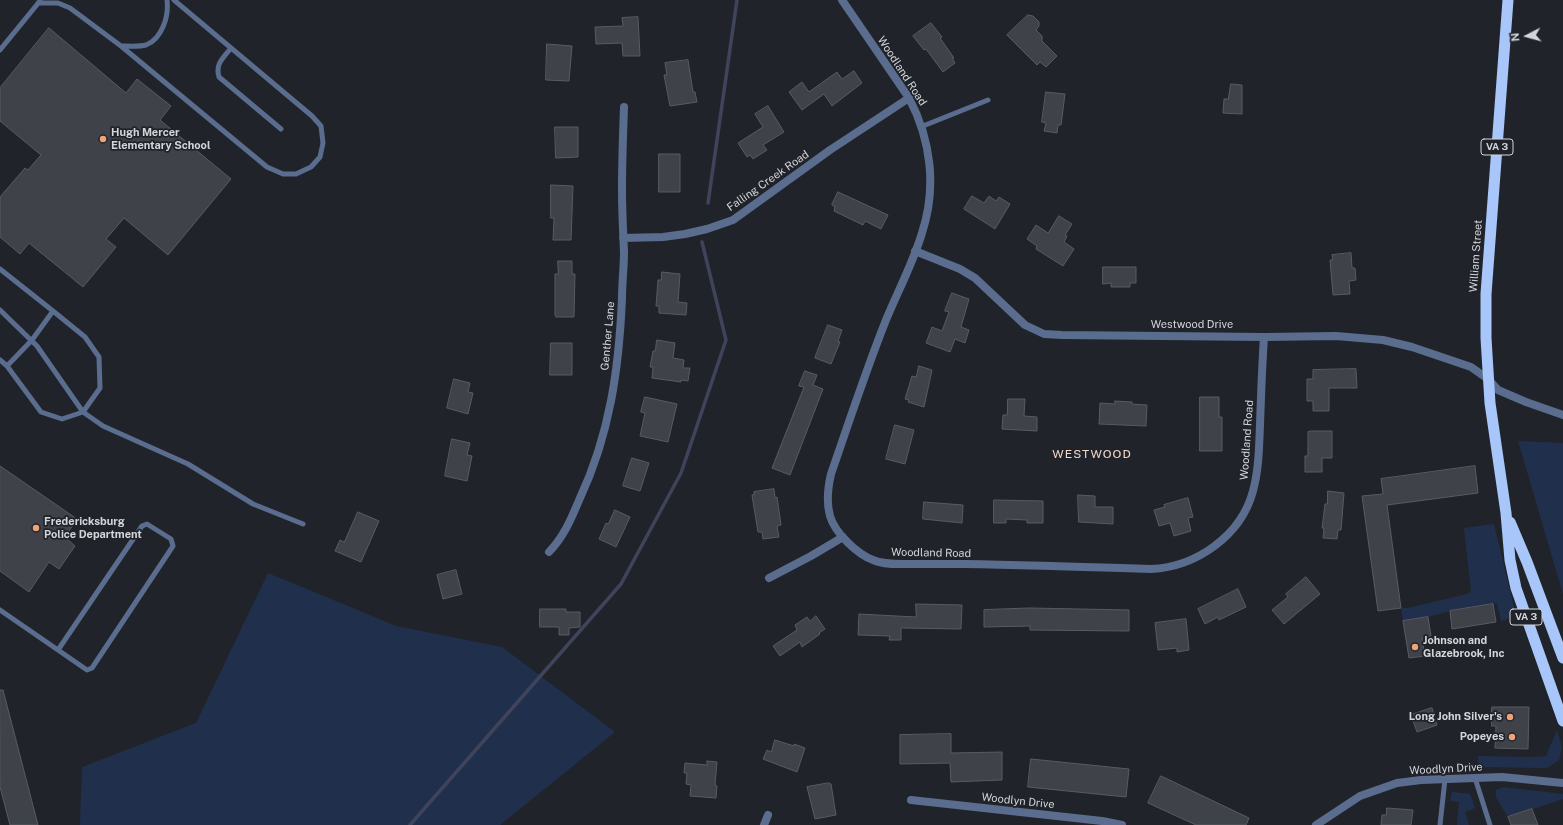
<!DOCTYPE html>
<style>
body{margin:0}
#map{position:relative;width:1563px;height:825px;overflow:hidden;background:#20242a;font-family:"Public Sans",sans-serif}
canvas{display:block}
.north{position:absolute;left:1507px;top:16px;width:40px;height:40px;-webkit-text-stroke:3px #20242a;paint-order:stroke;rotate:264deg;font-size:11px;font-weight:700;line-height:16px;text-align:center;color:#d3d5d9}
.north::after{content:'';display:block;margin:auto;width:14px;height:18px;background:#d3d5d9;clip-path:polygon(50% 0,100% 100%,50% 72%,0 100%)}
</style>
<div id="map">
<canvas width="1563" height="825"></canvas>
<div class="north">N</div>
</div>
<script>
const ctx = document.querySelector('canvas').getContext('2d');
ctx.lineJoin = 'round';
function fill(path, color) { ctx.fillStyle = color; ctx.fill(path, 'evenodd'); }
function stroke(path, color, width, dash) { ctx.strokeStyle = color; ctx.lineWidth = width; ctx.lineCap = dash ? 'butt' : 'round'; ctx.setLineDash(dash || []); ctx.stroke(path); }
function label(font, color, halo, rows, align = 'center') {
  ctx.font = font + ' "Public Sans",sans-serif'; ctx.lineWidth = 3.5; ctx.setLineDash([]); ctx.textBaseline = 'middle'; ctx.strokeStyle = halo; ctx.fillStyle = color; for (const [text, x, y, turn = 0] of rows) {
    ctx.save(); ctx.translate(x, y); ctx.rotate((+turn || 0) * Math.PI / 180); ctx.textAlign = isNaN(turn) ? turn : align; if (halo) ctx.strokeText(text, 0, 0); ctx.fillText(text, 0, 0); ctx.restore();
  }
}
fill(new Path2D(`
 M1518 441 1563 443V594Z
 M1494 524 1516 616 1501 621 1497 603 1450 611 1428 617 1403 621 1401 608H1408L1467 594 1471 591 1464 528Z
 M268 573 396 626 502 647 615 732 500 825H80L82 767 196 723Z
 M1557 730 1562 747 1559 760 1547 768 1484 767 1478 764V756L1532 757 1546 756Z
 M1503 787 1563 794V799L1508 817 1496 797V790Z
 M1452 792 1470 794 1475 808 1465 812 1469 825H1457L1459 802 1450 801Z`), '#20304c');
stroke(new Path2D(`
 M708 203 737 0
 M410 825 621 584 681 473 726 340 702 242`), '#3f445b', 3.5);
const building = new Path2D(`
 M1028 15 1033 16 1039 22V26L1036 30 1042 36V41L1057 56 1046 67 1040 62 1037 65 1007 35Z
 M638 17 640 56H623L622 43 596 44 595 27 623 26 622 18Z
 M931 23 942 37 940 38 954 58H952L955 63 943 72 926 49 924 50 913 36Z
 M49 28 126 93 137 79 171 106 160 120 231 179 168 255 124 218 106 239 116 247 83 287 29 243 20 254 0 237V197L25 168 28 170 41 155 0 121V88Z
 M547 44 572 46 569 81 546 80Z
 M688 60 693 92H695L697 102 670 106 664 75H667L665 63Z
 M854 71 862 83 832 106 824 94 802 110 789 92 802 82 809 92 837 72 842 79Z
 M1231 84 1242 85V114L1223 113 1224 99H1228Z
 M1046 92 1065 94 1061 125H1058L1057 133 1044 131 1046 123 1042 122Z
 M768 106 784 132 763 145 767 150 753 159 750 155 747 157 738 143 763 127 755 114Z
 M555 127H578V157L556 158Z
 M659 154H680V192H659Z
 M551 185 573 186 571 240H553L554 218H551Z
 M838 192 888 215 881 229 865 221 863 225 834 211 835 207 832 205Z
 M972 196 984 203 989 196 996 201 999 197 1010 204 995 229 964 209Z
 M1059 216 1072 224 1065 235 1067 236 1064 242 1074 249 1063 266 1036 249 1037 246 1027 239 1036 225 1048 233Z
 M1351 253 1352 268H1355L1356 280 1349 281 1350 294 1333 295 1330 260H1333L1332 255Z
 M558 261H572V274H575L574 317H556L555 315V274H558Z
 M1103 267H1136V283H1130V287H1111V283L1103 284Z
 M662 272 680 274 678 302 687 303 686 315 659 313V306H656L658 280H661Z
 M952 293 969 299 961 327 969 330 965 343 955 339 950 352 926 343 932 327 942 331 949 312 945 311Z
 M828 325 842 330 838 341 840 342 831 364 815 358Z
 M657 340 675 343 673 358 684 360 683 368H690L688 381 681 380V382L652 378 653 367H650L653 351H655Z
 M551 343H572V375H550Z
 M919 366 932 370 924 407 908 402 909 400 905 399 912 376 916 377Z
 M1356 369 1357 388H1329V411H1313V401H1307V379H1313V370Z
 M805 371 817 375 813 385 823 389 790 475 772 468 804 387 799 386Z
 M454 379 470 383 468 392 473 393 468 414 447 408Z
 M645 397 677 404 668 442 640 436 645 413 641 412Z
 M1200 397H1219V417H1222V451H1200Z
 M1008 399H1025L1024 416 1037 417V431L1002 429 1003 415H1007Z
 M1115 401 1132 402V404L1147 405 1146 426 1099 424 1100 403 1115 404Z
 M895 425 914 430 905 464 886 459Z
 M1311 431H1332V458H1322V472H1305V456H1308V432Z
 M452 439 470 443 467 455 472 456 467 481 445 476Z
 M632 458 649 463 640 491 623 486Z
 M0 466 77 519 65 537 75 546 59 569 49 562 29 592 0 571Z
 M1475 466 1478 493 1387 505 1401 608 1378 611 1362 496 1383 494 1381 479Z
 M774 489 775 498 777 497 781 525 777 526 779 537 763 539 762 532H758L752 495H754V492Z
 M1328 491 1344 493 1341 530H1338L1337 539 1323 538 1324 528H1322L1325 504H1327Z
 M1078 495 1095 496V507H1113V524L1079 522Z
 M1188 498 1193 517 1188 518 1191 531 1174 536 1170 523 1159 526 1154 510 1165 507 1164 505Z
 M994 500 1043 501V523H1027V520L1006 519V523H994Z
 M924 502 963 505 962 523 923 519Z
 M615 510 630 517 616 547 599 539 606 523 608 524Z
 M358 512 379 521 361 562 335 551 340 540 344 542Z
 M456 570 462 594 443 599 437 575Z
 M1306 577 1320 594 1284 624 1272 610 1288 597 1286 594Z
 M1238 589 1246 607 1219 620 1218 617 1205 624 1198 609Z
 M916 604 962 605 961 629 901 628V640H889L890 636 858 635 859 614 916 617Z
 M1493 604 1496 622 1452 629 1450 611Z
 M1030 608 1129 610V631L1030 630V626L984 627V610Z
 M540 609H566V612H580V627L569 628V635H559V627H540Z
 M816 616 825 629 819 633 820 634 802 647 800 642 780 656 773 646 797 630 795 625 807 617 810 621Z
 M1428 617 1431 636 1422 638 1425 656 1409 658 1403 621Z
 M1186 619 1189 650 1177 652V648L1158 650 1155 623Z
 M0 690H3L38 825H10L0 787Z
 M1492 707H1529L1528 749 1495 748 1496 726H1492Z
 M1432 708 1437 725 1417 732 1411 715Z
 M951 734V753L1002 752V780L951 782 950 763 900 764V735Z
 M775 740 794 746V744L805 748 797 772 763 759 767 750 771 752Z
 M1031 759 1129 769 1126 797 1028 787Z
 M707 761 717 762 715 785 717 786 716 798 690 796 691 785 686 784 687 773H684L685 763 707 765Z
 M1161 776 1249 818 1246 825H1196L1148 803Z
 M829 783 831 784 836 815 815 819 807 787Z
 M1387 808 1413 810 1411 825H1381L1382 815H1386Z
 M1532 809 1538 825H1511L1508 817Z`);
fill(building, '#3f4349');
stroke(building, '#575c62', 1);
stroke(new Path2D(`
 M38 3H58L70 8 121 46 267 167 283 174H296L311 167 320 157 323 143 321 126 312 116 174 0
 M121 46C128 46 139 47 146 45 162 39 169 16 167 0
 M231 48C223 58 215 64 219 77L281 129
 M0 50 40 1
 M923 126 988 100
 M0 269 53 311 32 340 7 366 0 360
 M0 310 37 346 83 412 103 426 188 464 253 504 303 524
 M7 366 41 412 62 419 83 412 100 388 99 357 85 337 53 311
 M0 610 87 670 92 668 173 546 171 539 147 524 142 526 58 650
 M1475 778 1490 825
 M1440 825 1445 779`), '#5a6d8e', 5);
stroke(new Path2D(`
 M842 0 909 98C931 140 937 187 922 233 913 263 898 291 886 320 866 370 849 422 831 474 828 487 826 502 830 516 835 533 857 554 873 560 885 565 899 564 912 564 929 564 946 564 964 564 1026 565 1089 567 1151 569 1196 567 1241 536 1253 491 1259 469 1259 447 1260 425 1261 396 1262 366 1264 337
 M623 238 663 237 685 234 707 229 733 220 830 150 909 98
 M915 251 960 269 975 278 1025 325 1044 334 1062 335 1264 337 1336 336 1383 340 1412 347 1471 367 1488 379 1498 390 1526 402 1563 415
 M549 552C564 537 572 517 580 498 610 434 619 368 622 298 622 283 624 267 624 252 623 231 622 210 622 189 622 161 623 134 624 107
 M769 578 811 556 843 537
 M911 800 1102 821 1122 825
 M764 825 768 815
 M1316 825 1360 796 1397 783 1421 780 1502 777 1563 783`), '#5a6d8e', 8);
stroke(new Path2D(`
 M1508 0 1486 294V338L1490 403 1506 513 1510 560 1516 588 1563 721
 M1510 522 1527 562 1563 658`), '#a8c6fa', 11);
for (const [x, y, r, color] of [
 [103,139,4,"#efa377"],
 [36,528,4,"#efa377"],
 [1415,647,4,"#efa377"],
 [1510,717,4,"#efa377"],
 [1512,737,4,"#efa377"]
]) { const dot = new Path2D(); dot.arc(x, y, r, 0, 2 * Math.PI); ctx.fillStyle = color; ctx.fill(dot); stroke(dot, '#20242a', 1.5); }
for (const [x, y, w] of [
 [1497,147,32],
 [1526,617,32]
]) { const box = new Path2D(); box.roundRect(x - w / 2, y - 8, w, 16, 3); ctx.fillStyle = '#20242a'; ctx.fill(box); stroke(box, '#d3d5d9', 1); }
label('bold 10px', '#d3d5d9', null, [
 ["VA 3",1497,147],
 ["VA 3",1526,617]
]);
label('11px', '#d3d5d9', '#20242a', [
 ["Woodland Road",902,71,57],
 ["Falling Creek Road",768,181,-35],
 ["William Street",1476,256,-86],
 ["Westwood Drive",1192,325],
 ["Genther Lane",608,336,-85],
 ["Woodland Road",1247,440,-86],
 ["Woodland Road",931,553,1],
 ["Woodlyn Drive",1446,769,-3],
 ["Woodlyn Drive",1018,801,6]
]);
label('bold 11px', '#d3d5d9', '#20242a', [
 ["Hugh Mercer",111,133],
 ["Elementary School",111,146],
 ["Fredericksburg",44,522],
 ["Police Department",44,535],
 ["Johnson and",1423,641],
 ["Glazebrook, Inc",1423,654],
 ["Long John Silver's",1502,717,"right"],
 ["Popeyes",1504,737,"right"]
], 'left');
ctx.letterSpacing = '1px';
label('12px', '#f7d9c9', '#20242a', [
 ["WESTWOOD",1092,454]
]);
ctx.letterSpacing = '0px';
</script>
